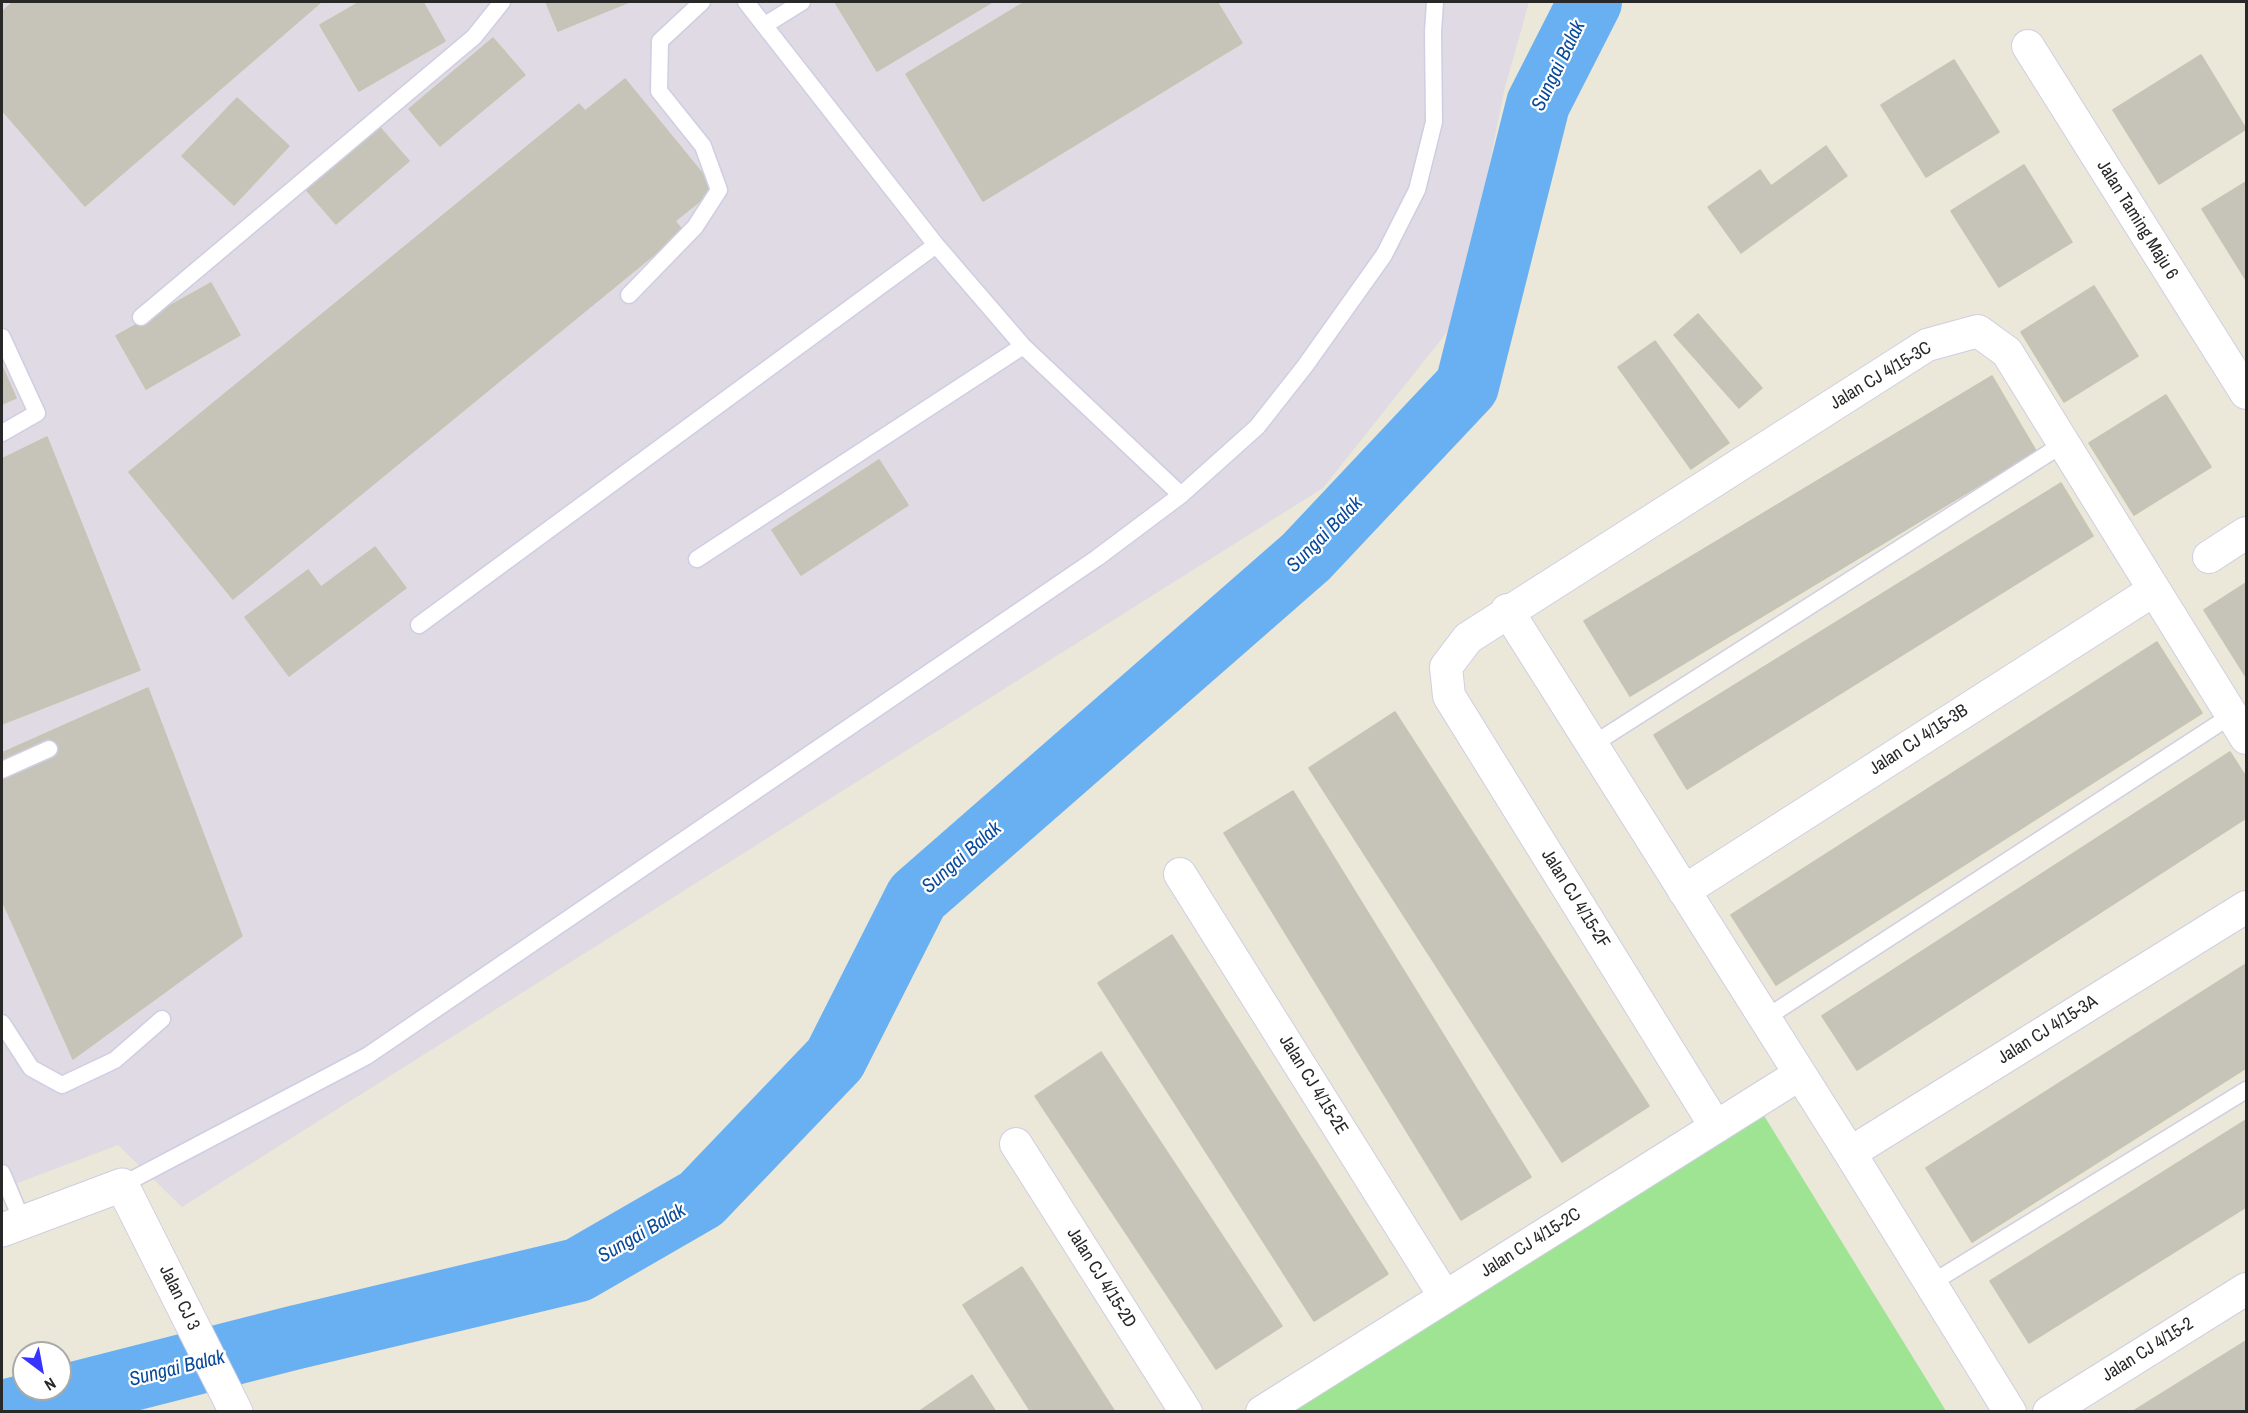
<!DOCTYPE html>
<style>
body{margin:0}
#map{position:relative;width:2248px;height:1413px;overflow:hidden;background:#ebe7d9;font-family:"Archivo Narrow",sans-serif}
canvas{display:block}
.frame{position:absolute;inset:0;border:3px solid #282828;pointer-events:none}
.north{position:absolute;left:12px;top:1341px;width:60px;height:60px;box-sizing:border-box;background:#fff;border:2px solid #a9a9a9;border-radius:50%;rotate:148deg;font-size:16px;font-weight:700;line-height:24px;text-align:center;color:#282828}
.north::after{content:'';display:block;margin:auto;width:21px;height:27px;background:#3833ff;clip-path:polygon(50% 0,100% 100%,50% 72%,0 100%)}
</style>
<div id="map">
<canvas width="2248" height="1413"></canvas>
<div class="frame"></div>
<div class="north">N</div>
</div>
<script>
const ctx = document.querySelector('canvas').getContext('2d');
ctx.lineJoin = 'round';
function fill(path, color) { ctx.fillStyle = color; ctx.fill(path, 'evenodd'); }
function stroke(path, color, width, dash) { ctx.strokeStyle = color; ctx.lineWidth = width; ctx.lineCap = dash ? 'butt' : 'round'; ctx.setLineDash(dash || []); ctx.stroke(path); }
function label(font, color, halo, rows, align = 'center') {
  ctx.font = font + ' "Archivo Narrow",sans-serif'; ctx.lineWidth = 4.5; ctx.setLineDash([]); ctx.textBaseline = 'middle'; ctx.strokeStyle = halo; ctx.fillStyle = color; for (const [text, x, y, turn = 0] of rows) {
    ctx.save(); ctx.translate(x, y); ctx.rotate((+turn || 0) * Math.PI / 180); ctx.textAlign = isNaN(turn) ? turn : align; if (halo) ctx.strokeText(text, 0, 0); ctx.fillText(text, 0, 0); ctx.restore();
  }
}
fill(new Path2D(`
 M2 2H1529L1504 91 1459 317 1323 488 182 1207 118 1145 2 1189Z`), '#dfdae3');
fill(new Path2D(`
 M1763 1114 1946 1411 1284 1412Z`), '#9ee493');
stroke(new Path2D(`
 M3 1412 293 1338 578 1270 701 1199 835 1059 917 897 1306 557 1467 386 1538 104 1590 2`), '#68b0f1', 64);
const building = new Path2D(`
 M13 2H321L85 206 2 110V12Z
 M360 2H423L445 41 359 91 320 25Z
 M546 2H629L558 31Z
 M835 2H992L877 71Z
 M1025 2H1217L1242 43 983 201 906 74Z
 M493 38 525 75 440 146 409 109Z
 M2201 55 2246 129 2159 184 2113 110Z
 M1954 60 1999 132 1926 177 1881 105Z
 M625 79 715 189 675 221 683 231 233 599 129 472 579 104 585 111Z
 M237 98 289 146 234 205 182 156Z
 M369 115 409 161 336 224 296 178Z
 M1826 146 1847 176 1741 253 1708 207 1760 170 1771 186Z
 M2024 165 2072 242 1999 287 1951 211Z
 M2246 182V280L2202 209Z
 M211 283 240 335 146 389 116 336Z
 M2094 286 2138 356 2064 402 2021 332Z
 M1698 314 1762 388 1739 408 1674 335Z
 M1655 341 1729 443 1691 469 1618 367Z
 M2 366 16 398 2 404Z
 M1992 376 2036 451 1630 696 1584 621Z
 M2166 395 2211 467 2134 515 2089 443Z
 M47 437 140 670 2 724V459Z
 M879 460 908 505 801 575 772 530Z
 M2061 483 2093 536 1687 789 1654 735Z
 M375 547 406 588 289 676 245 617 308 570 321 587Z
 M2246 583V677L2204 610Z
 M2157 642 2202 713 1776 985 1731 915Z
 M148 688 242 936 73 1059 2 900V753Z
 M1395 712 1649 1106 1562 1162 1309 768Z
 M2230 752 2246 777V818L1857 1070 1822 1016Z
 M1293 791 1531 1177 1461 1220 1224 833Z
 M1172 935 1388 1274 1314 1321 1098 983Z
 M2246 964V1068L1972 1242 1926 1168Z
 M1101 1052 1282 1326 1216 1369 1035 1096Z
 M2246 1120V1207L2029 1343 1990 1281Z
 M1022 1267 1115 1412H1031L963 1305Z
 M2246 1341V1412H2132Z
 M972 1375 996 1412H918Z`);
fill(building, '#c6c4b9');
stroke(building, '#c6c4b3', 1.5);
const lane = new Path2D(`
 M746 2 936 245 1023 346 1181 495
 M765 25 802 2
 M629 295 695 227 719 190 703 146 659 91 660 41 702 2
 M141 317 474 37 502 2
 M2 337 37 413 2 433
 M697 559 1023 346
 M419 625 936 245
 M1592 745 2063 444
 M2 770 49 749
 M1764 1019 2232 715
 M2 1023 31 1068 62 1085 115 1060 162 1019
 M2 1173 23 1223
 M122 1185 367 1056 1097 558 1181 495 1257 427 1305 366 1384 255 1417 190 1434 122 1433 32 1435 2
 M1930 1284 2246 1090`);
const street = new Path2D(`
 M2028 46 2246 393
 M2209 557 2246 533
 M1507 610 1850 1153 2010 1412
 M1180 874 1445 1297
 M1684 891 2154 590
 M1716 1127 1449 696 1446 667 1468 638 1927 345 1978 331 2007 352 2246 738
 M1016 1144 1186 1412
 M1850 1153 2246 907
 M1262 1412 1800 1074
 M2049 1412 2246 1289`);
const secondary = new Path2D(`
 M2 1230 122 1185 236 1412`);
stroke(lane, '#cfcee2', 19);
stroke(street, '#cfcee2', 34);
stroke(secondary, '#cfcee2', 35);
stroke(lane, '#fff', 16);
stroke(street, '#fff', 32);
stroke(secondary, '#fff', 33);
label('18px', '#282828', '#fff', [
 ["Jalan Taming Maju 6",2137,220,58],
 ["Jalan CJ 4/15-3C",1881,376,-31],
 ["Jalan CJ 4/15-3B",1919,740,-33],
 ["Jalan CJ 4/15-2F",1575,899,58],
 ["Jalan CJ 4/15-3A",2048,1030,-32],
 ["Jalan CJ 4/15-2E",1313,1085,58],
 ["Jalan CJ 4/15-2C",1531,1243,-32],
 ["Jalan CJ 4/15-2D",1101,1278,58],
 ["Jalan CJ 3",179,1298,64],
 ["Jalan CJ 4/15-2",2148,1350,-32]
]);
label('italic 20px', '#094a9b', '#fff', [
 ["Sungai Balak",1559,66,-64],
 ["Sungai Balak",1325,535,-45],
 ["Sungai Balak",962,858,-41],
 ["Sungai Balak",642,1234,-30],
 ["Sungai Balak",177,1369,-14]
]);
</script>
